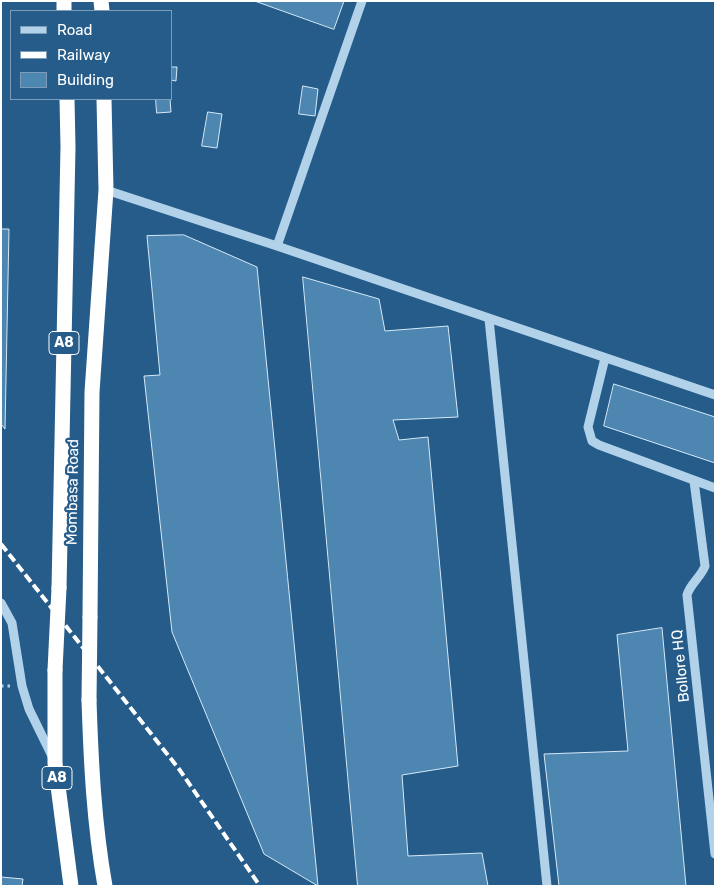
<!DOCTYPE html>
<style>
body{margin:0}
#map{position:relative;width:716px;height:887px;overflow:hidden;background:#255c8a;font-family:Rubik,sans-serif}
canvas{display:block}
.frame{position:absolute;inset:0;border:2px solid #fff;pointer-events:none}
.legend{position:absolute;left:10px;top:10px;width:162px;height:90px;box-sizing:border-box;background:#255c8a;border:1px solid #7c9db9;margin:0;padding:6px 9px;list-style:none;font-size:15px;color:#fff}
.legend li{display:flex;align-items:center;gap:10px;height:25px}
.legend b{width:25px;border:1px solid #7c9db9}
</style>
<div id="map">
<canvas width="716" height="887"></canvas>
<div class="frame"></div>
<ul class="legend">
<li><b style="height:6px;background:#b2d2ea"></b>Road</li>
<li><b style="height:6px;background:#fff"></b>Railway</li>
<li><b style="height:14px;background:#4d86b1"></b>Building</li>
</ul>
</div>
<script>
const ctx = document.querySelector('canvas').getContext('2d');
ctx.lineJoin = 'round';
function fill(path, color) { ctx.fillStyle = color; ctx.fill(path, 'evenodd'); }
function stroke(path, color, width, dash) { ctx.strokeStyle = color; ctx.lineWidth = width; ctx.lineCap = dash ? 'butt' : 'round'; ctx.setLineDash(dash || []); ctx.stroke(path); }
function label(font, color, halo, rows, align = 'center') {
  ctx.font = font + ' Rubik,sans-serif'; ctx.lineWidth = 4.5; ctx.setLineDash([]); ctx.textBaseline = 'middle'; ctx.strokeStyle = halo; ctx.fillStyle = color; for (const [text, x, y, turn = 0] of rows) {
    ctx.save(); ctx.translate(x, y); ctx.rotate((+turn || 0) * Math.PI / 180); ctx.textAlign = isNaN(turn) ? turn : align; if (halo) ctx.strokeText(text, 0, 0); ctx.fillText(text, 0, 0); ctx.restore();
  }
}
const building = new Path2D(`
 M255 1H344L334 29Z
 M171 67H177L176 81 171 80Z
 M303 86 318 89 315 116 299 114Z
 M156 99H170L171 112 157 113Z
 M208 112 222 114 217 148 202 146Z
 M1 229H9L5 429 1 424Z
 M184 235 257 267 318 886 264 854 172 632 144 376 160 375 147 236Z
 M303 277 379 299 385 331 448 326 458 417 393 420 399 440 428 437 458 766 402 775 408 856 482 853 488 886H358Z
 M614 384 715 417V463L604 426Z
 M662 628 686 886H559L544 754 628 751 617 635Z
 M1 877 23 879 22 886H1Z`);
fill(building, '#4d86b1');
stroke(building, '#d6e9f7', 1);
stroke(new Path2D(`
 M1 686H11`), '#b2d2ea', 3, [2.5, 4]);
stroke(new Path2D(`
 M106 190 277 246 715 395
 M277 246 362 1
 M489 319 547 886
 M605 358 588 427 592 441 599 445 715 488
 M694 481 705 566C701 577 690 584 687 595L715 854
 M1 603 12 623 22 686 29 709 52 756`), '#b2d2ea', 9);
stroke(new Path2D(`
 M64 1V11
 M101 1 102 11
 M59 588 68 147 67 99
 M90 617 92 392 106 190 104 99
 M55 670V763L71 886
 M89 700C91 762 94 824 105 886`), '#fff', 15);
stroke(new Path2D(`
 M1 544 179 769 260 886`), '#fff', 4, [9, 4]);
stroke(new Path2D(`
 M55 670 59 588
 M89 700 90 617`), '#fff', 15);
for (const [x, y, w] of [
 [64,343,30],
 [57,778,30]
]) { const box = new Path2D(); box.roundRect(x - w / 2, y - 11.5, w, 23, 4); ctx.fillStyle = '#255c8a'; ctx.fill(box); stroke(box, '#fff', 1); }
label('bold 14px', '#fff', null, [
 ["A8",64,343],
 ["A8",57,778]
]);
label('15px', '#fff', '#255c8a', [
 ["Mombasa Road",73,492,-89],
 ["Bollore HQ",681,666,-96]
]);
</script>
